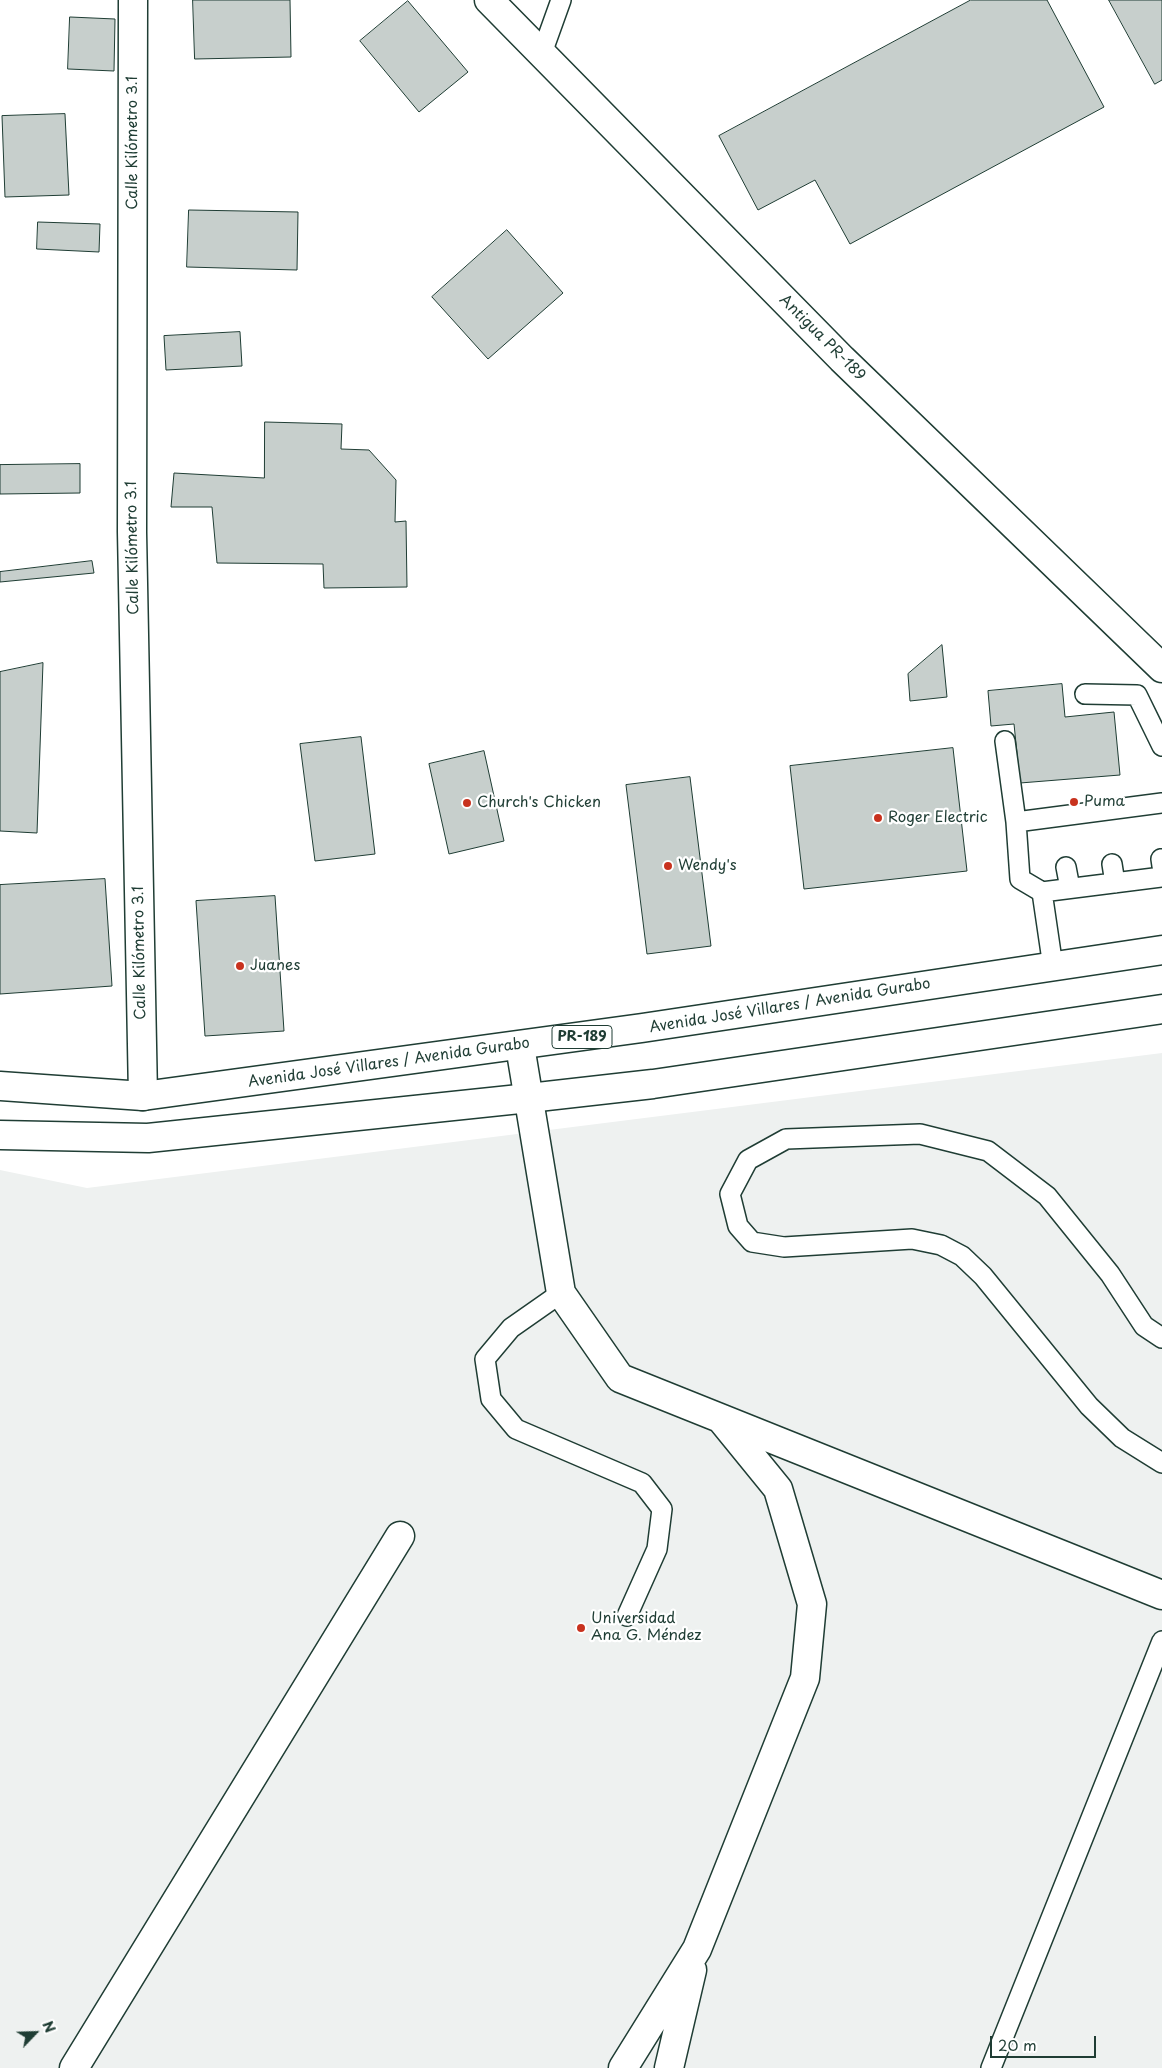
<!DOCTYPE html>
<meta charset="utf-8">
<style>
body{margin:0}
#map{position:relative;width:1162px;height:2068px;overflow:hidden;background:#fff;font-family:"Playpen Sans",sans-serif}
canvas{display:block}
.north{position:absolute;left:10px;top:2008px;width:50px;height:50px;-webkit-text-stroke:4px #fff;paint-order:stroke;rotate:66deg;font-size:14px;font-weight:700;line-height:20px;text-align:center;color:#1f3d34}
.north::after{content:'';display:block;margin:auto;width:18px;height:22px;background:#1f3d34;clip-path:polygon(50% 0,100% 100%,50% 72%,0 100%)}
.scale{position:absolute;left:990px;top:2036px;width:106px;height:22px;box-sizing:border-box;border:2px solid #1f3d34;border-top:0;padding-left:6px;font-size:15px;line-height:18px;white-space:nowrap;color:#1f3d34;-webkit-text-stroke:4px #fff;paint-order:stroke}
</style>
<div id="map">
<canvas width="1162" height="2068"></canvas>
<div class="north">N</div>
<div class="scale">20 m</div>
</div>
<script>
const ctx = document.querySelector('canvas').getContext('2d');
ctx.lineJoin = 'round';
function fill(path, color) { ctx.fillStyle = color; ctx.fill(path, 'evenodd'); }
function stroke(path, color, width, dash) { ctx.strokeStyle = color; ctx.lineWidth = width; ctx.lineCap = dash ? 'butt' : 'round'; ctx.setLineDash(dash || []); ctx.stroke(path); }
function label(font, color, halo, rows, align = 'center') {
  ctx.font = font + ' "Playpen Sans",sans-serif'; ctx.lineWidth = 4.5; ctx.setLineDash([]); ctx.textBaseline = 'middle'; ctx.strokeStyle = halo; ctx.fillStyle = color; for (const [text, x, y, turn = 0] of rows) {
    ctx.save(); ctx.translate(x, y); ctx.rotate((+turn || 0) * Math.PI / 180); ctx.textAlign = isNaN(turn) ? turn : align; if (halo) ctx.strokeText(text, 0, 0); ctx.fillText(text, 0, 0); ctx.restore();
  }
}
fill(new Path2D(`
 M1162 1053V2068H0V1170L87 1188Z`), '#eef1f0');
const building = new Path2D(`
 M193 0H290L291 57 195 59Z
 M971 0H1047L1104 107 850 244 815 180 758 210 719 136Z
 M1109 0H1162V80L1155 84Z
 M408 1 468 72 419 112 360 41Z
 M70 17 115 19 114 71 68 69Z
 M65 114 69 195 5 197 2 116Z
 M189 210 298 212 297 270 187 267Z
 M38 222 100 224 99 252 37 249Z
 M507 230 563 293 488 359 432 297Z
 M240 332 242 366 166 370 164 336Z
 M265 422 342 424 341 449 369 450 396 480 395 522 406 521 407 587 324 588 323 564 217 563 212 507H171L174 473 264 478Z
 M80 464V493L0 494V465Z
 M92 561 94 573 0 582V572Z
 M942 645 947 697 910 701 908 674Z
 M43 663 37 833 0 831V672Z
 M1062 684 1065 717 1114 712 1120 775 1020 783 1014 724 991 726 988 691Z
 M361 737 375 854 315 861 300 744Z
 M953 748 967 871 804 889 790 766Z
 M484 751 504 841 449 854 429 764Z
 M690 777 711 946 647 954 626 785Z
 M105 879 112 986 0 994V885Z
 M275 896 284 1031 205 1036 196 901Z`);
fill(building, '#c7cfcc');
stroke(building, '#1f3d34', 1);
const service = new Path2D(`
 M542 53 561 0
 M1085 694 1137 695 1162 746
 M1005 741 1016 822
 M1161 859 1162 866
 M1112 864 1115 883
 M1066 867 1070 888
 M1042 892 1020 879 1016 822 1162 803
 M1053 967 1042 892 1162 877
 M561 1293 511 1328 485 1359 491 1399 516 1429 642 1483 662 1509 657 1549 627 1616
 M1162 1338 1144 1326 1110 1274 1047 1196 988 1151 920 1134 786 1139 748 1160 730 1194 738 1226 752 1242 784 1247 912 1239 941 1245 962 1256 983 1276 1089 1406 1122 1438 1162 1463
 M991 2068 1162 1641`);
const minor = new Path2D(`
 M133 0 132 532 143 1096
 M489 0 842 359 1162 668
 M520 1046 561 1293 620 1378 1162 1595
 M74 2068 400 1536
 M623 2068 697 1949 805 1678 812 1604 778 1489 721 1419
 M669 2068 692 1970`);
const primary = new Path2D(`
 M0 1086 143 1096 642 1028 1162 950
 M0 1135 148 1138 529 1098 653 1084 1162 1009`);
stroke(service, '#1f3d34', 22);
stroke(minor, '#1f3d34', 31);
stroke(primary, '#1f3d34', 31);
stroke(service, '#fff', 19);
stroke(minor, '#fff', 28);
stroke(primary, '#fff', 28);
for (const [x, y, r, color] of [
 [1074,802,5,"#c8321e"],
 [467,803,5,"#c8321e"],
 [878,818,5,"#c8321e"],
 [668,866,5,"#c8321e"],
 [240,966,5,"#c8321e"],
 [581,1628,5,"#c8321e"]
]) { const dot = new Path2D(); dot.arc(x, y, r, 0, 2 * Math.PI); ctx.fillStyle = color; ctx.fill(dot); stroke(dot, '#fff', 2); }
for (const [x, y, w] of [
 [582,1037,60]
]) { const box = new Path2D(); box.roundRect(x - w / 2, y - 11.5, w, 23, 4); ctx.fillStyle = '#fff'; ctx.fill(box); stroke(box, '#1f3d34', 1); }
label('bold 14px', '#1f3d34', null, [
 ["PR-189",582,1037]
]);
label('15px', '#1f3d34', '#fff', [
 ["Calle Kilómetro 3.1",133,143,-90],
 ["Antigua PR-189",822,338,45],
 ["Calle Kilómetro 3.1",133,548,-91],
 ["Calle Kilómetro 3.1",140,953,-91],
 ["Avenida José Villares / Avenida Gurabo",790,1006,-9],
 ["Avenida José Villares / Avenida Gurabo",389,1063,-8]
]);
label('15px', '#1f3d34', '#fff', [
 ["Puma",1084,802],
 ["Church's Chicken",477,803],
 ["Roger Electric",888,818],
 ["Wendy's",678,866],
 ["Juanes",250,966],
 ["Universidad",591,1619],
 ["Ana G. Méndez",591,1636]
], 'left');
</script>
